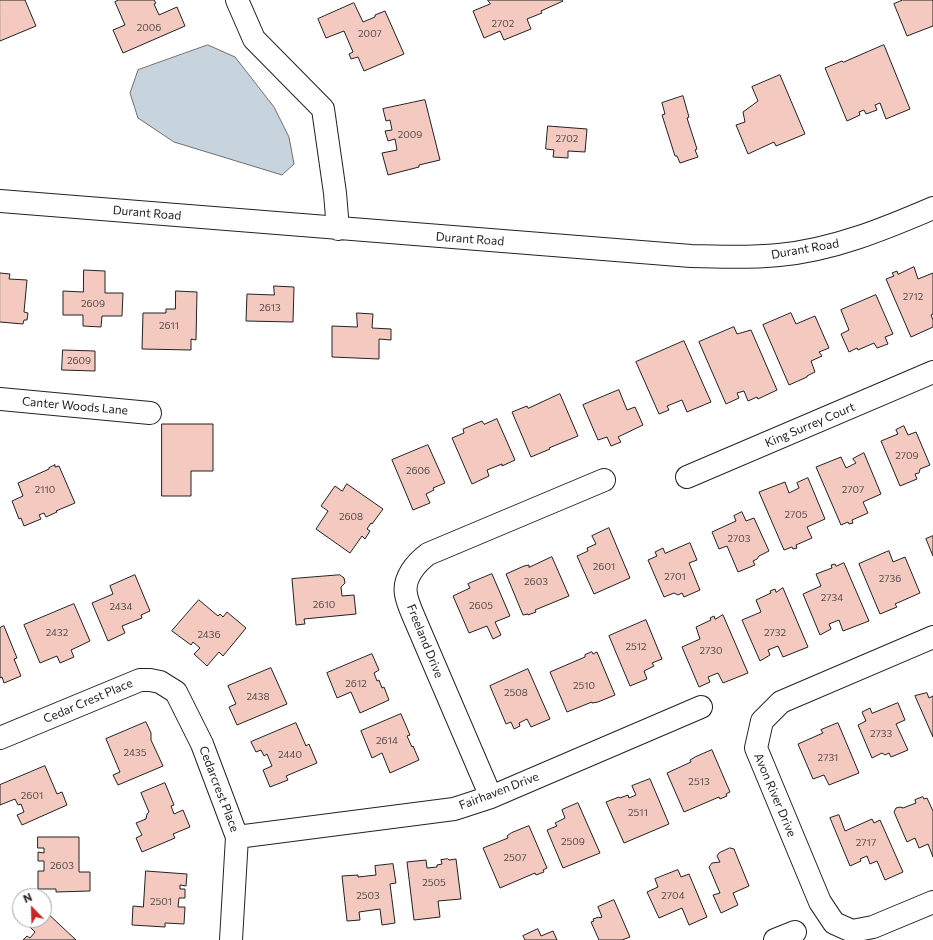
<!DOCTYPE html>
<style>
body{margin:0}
#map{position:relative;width:933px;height:940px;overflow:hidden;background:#fff;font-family:Commissioner,sans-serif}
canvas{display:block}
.north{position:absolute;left:12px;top:888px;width:40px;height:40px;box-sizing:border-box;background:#fff;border:1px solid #a7a7a7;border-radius:50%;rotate:337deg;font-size:11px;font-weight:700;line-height:16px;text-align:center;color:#222}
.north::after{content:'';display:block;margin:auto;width:14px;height:18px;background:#c62828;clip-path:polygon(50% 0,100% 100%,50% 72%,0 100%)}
</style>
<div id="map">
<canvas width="933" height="940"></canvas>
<div class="north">N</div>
</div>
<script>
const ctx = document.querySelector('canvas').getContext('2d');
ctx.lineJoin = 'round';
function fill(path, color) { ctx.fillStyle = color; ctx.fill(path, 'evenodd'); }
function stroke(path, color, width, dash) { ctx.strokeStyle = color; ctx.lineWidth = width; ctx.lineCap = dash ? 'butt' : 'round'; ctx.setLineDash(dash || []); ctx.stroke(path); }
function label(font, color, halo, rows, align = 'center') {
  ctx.font = font + ' Commissioner,sans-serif'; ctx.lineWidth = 3; ctx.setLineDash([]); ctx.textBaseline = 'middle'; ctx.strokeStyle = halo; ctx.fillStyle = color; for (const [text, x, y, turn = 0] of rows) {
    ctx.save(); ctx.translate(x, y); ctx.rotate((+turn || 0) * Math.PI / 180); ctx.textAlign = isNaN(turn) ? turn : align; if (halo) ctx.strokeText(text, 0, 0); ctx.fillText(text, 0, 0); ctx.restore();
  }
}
const water = new Path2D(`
 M208 45 235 57 274 107 289 137 294 164 282 175 174 142 138 118 130 93 138 70Z`);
fill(water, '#c7d3dd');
stroke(water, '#6f6f6f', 1);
const building = new Path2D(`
 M0 0H25L36 26 0 41Z
 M119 0H154L156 3 154 4 159 15 177 7 185 26 123 53 113 30 125 25 115 2Z
 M488 0H562L563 1 541 11 542 13 527 19 531 29 504 40 500 31 484 38 473 11 490 4Z
 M903 0H933V26L907 36 894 4Z
 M354 3 363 22 375 17V15L385 11 404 54 364 71 358 57 351 59 349 54 353 52 344 31 326 38 318 19Z
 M884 45 910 109 886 119 880 103 875 105 877 110 866 114 864 110 859 112 860 115 847 121 825 68 842 61 843 62Z
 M780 75 805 134 776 146 774 142 748 154 736 125 745 122 743 112 758 101 752 87Z
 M683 96 689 117 687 118 697 149 695 150 698 157 680 163 677 156H675L662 115 665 114 662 103Z
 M425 100 440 160 419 165V167L388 175 382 153 397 150 395 139 388 141 385 131 392 130 390 120 386 121 383 109Z
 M548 126 587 129 585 152 568 151V158L553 157 554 150 546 149Z
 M914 267 918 279 933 273V314L931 315 933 320V327L911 337 886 279 894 276 892 273 897 271 898 274Z
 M84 270 105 271V293H123L122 316H102L101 327 83 326V315H63V291L83 292Z
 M0 273 10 274 9 279 27 280 24 312 28 313 27 320H24L23 324 0 322Z
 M274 286 294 287 293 322 246 321 247 294 274 295Z
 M176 291 197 292 196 340 191 339V350L142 349 143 313H166V309H175Z
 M876 295 893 334 885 337 888 344 877 348 874 343 858 350 857 348 849 352 841 334 849 330 841 310Z
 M357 313 373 314 372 328 391 329V340L379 339V359L332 357V326L357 327Z
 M791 313 796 324 815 316 829 348 819 352 822 356 811 361 815 372 807 376V377L789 385 763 325Z
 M734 327 737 334 751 330 777 390 758 399 757 397 748 401 744 391 737 393 739 398 726 404 699 342Z
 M684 341 711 402 687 412 682 400 667 406 669 410 659 414 636 362Z
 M63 350 95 351V371L62 370Z
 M619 390 627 410 635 407 643 425 618 437 621 442 611 446 607 437 598 440 583 405Z
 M560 394 578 436 549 448 550 449 531 457 512 412 527 406 528 408Z
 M497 419 515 460 502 466V464L487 470 489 476 472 484 452 438 464 433 463 429 482 421 484 424Z
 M162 424H213V471H191V496H162Z
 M904 426 908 435 916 432 930 465 920 469 919 473 915 474 917 479 900 486 881 441 898 434 896 430Z
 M428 445 445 483 433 488 434 490 426 494 430 503 413 510 392 460Z
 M864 453 881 494 863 502 868 513 852 520 853 523 849 524 848 522 841 525 816 467 841 457 846 468 856 463 853 459Z
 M55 465V467L59 466 75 503 56 511 57 512 46 517 44 513 39 515 41 519 24 526 21 518 19 519 12 501 23 496 18 483 49 469V468Z
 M808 478 825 519 807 527 812 538 796 545 797 548 793 549 792 547 784 550 759 492 785 482 789 493 799 488 797 483Z
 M347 484 383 509 372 524 371 523 367 529 370 531 365 539 362 536 350 553 316 529 328 511 321 506 335 486 342 491Z
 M742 512 746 521 754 518 769 551 759 556 757 559 753 561 755 565 738 572 727 546 719 549 712 532 736 521 734 516Z
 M609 528 630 578 594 594 577 556 588 551 587 548 596 544 592 536Z
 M933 536V556L926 539Z
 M690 543 697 560 689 563 700 590 684 597 682 593 678 595 674 593 664 597 648 560 657 556 655 552 663 548 665 553Z
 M889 551 893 562 905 557 920 593 895 604 897 607 880 614 859 564Z
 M552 557 569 596 535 610 536 612 528 615V614L523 615 506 574 524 566 529 565V567Z
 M844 563 869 621 843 631 839 620 829 624 831 629 820 635 803 594 821 586 816 574 832 568 831 565 835 564 836 566Z
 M492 574 510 616 495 622 501 635 493 639 487 626 469 633 453 596 470 588 468 584Z
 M135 575 150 611 141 615 142 618 122 626 125 633 108 641 92 603 113 594 110 586Z
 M340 575 344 578 345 583 341 587 342 596 354 595 356 614 304 619 305 624 296 625 292 579Z
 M783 588 808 647 783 657 778 646 768 650 770 655 760 661 742 620 761 612 756 600 771 593 770 591 775 589 776 592Z
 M199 600 218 616 220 614 223 617 227 612 246 628 223 656 219 652 207 666 194 654 200 648 193 642 191 645 172 631Z
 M74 604 90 641 71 650 74 657 60 663 57 656 40 663 24 625Z
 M723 615 748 673 723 683 718 673 708 677 710 682 699 687 682 647 700 639 696 627 711 620 710 618 714 616 715 619Z
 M646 620 662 659 652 663 654 666 644 671 647 679 630 686 609 636Z
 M4 626 17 658 14 659 21 676 4 683 2 677 0 678V628Z
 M592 652 593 654 597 652 615 695 598 702 592 703V702L567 712 550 672 585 657V655Z
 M372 654 379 670 374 673 377 681 379 680 382 688 384 687 389 700 360 713 351 692 337 698 327 673Z
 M271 668 287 704 237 725 229 707 236 704 228 686Z
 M528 669 550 719 531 727 527 719 519 723 520 726 514 729 511 722 506 724 490 686Z
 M927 693 929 698 933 696V737L915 696Z
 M898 703 905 720 896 724 908 750 891 757 889 753 885 755 882 753 872 758 858 725 866 721 862 712 870 708 872 713Z
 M401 714 410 735 407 736 412 747 413 746 419 760 390 773 382 753 372 758 361 731Z
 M146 722 151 733V740L163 766 118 785 113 775 120 772 106 739Z
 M296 723 306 746 309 744 317 763 286 776 288 780 270 787 263 770 272 766 267 754 264 756 261 750 256 752 251 742Z
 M838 723 859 773 829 785 824 775 813 779 798 744 823 733 821 730Z
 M712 750 730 792 726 794 727 796 720 799 719 797 684 812 667 773 691 762 690 760 695 757Z
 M45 766 57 794 62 792 67 805 22 825 17 815 24 812 21 804 18 805 15 799 0 805V785Z
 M650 779 669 824 624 843 606 802 619 797 620 798 628 795 629 798 636 795 632 786Z
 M165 783 174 805 171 806 174 814 183 810 190 827 173 834 175 838 142 852 136 838 142 835 136 823 146 819 147 814 149 812 141 793Z
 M923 797 924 799 927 798 933 811V857L928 844 919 848 915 838 907 842 894 812 896 808 900 807 903 808 916 803 915 800Z
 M578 803 600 853 563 868 547 830 557 826 555 823 565 818 562 810Z
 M839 815 845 831 872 819 874 823 880 820 903 872 885 880 877 861 870 864 867 856 860 859 861 861 850 866 830 818Z
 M529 826 547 868 543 870 544 872 536 875 535 873 500 888 483 848 508 838 507 836 511 833Z
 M38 837H79V872H90V891L56 892V889H38V871H44V861H38V852L44 853V848H38Z
 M730 848 734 849 749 886 733 893 738 905 721 913 713 895 720 893 709 867 712 863 720 862 717 856 719 853Z
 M448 859 449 860 456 859 461 899 438 901 440 917 414 920 407 862 426 860 427 868 437 867V865L442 864 441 860Z
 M393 864 396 883 390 884 395 923 382 925 380 909 359 912 360 920 347 921 342 876 358 875V877L376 875 375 866Z
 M678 870 681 877 689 874 707 917 689 925 682 908 659 918 647 892 658 887 655 879Z
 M146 871 187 874 186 886 180 885V889H185V898H179L178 907H185L184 924 165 923V927L132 925 133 906 143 907Z
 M614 900 630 937 622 940H599L591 922 594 921 593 919 599 917 600 918 602 917 598 907Z
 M44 910 76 940H23L27 936 30 938 35 932 29 926 34 920H44Z
 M538 929 541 936 553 931 557 940H525L523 936Z`);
fill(building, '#f3c9c0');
stroke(building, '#222', 1);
const minor = new Path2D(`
 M237 0 254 39 323 109 335 193 338 229
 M0 201 691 256C720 257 750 258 779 255 833 250 884 229 933 208
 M0 399 150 413
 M687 477 933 372
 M933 637 781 702 762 721 756 748 820 902 834 923 852 931 873 927 933 902
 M0 738 140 680H150L160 682 176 692 202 744 237 837 231 940
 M491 797 413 615C410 608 407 601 406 594 403 578 416 563 428 554L604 480
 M237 837 454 809 491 797 701 707
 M775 940 795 932`);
stroke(minor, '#222', 24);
stroke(minor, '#fff', 22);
label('10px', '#564c4a', null, [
 ["2702",503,24],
 ["2006",149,28],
 ["2007",370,34],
 ["2009",410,135],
 ["2702",567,139],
 ["2712",913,297],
 ["2609",93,304],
 ["2613",270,308],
 ["2611",169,326],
 ["2609",79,361],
 ["2709",907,456],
 ["2606",418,471],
 ["2110",45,490],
 ["2707",853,490],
 ["2705",796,515],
 ["2608",351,517],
 ["2703",739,539],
 ["2601",604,567],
 ["2701",675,577],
 ["2736",890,579],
 ["2603",536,582],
 ["2734",832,598],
 ["2610",324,605],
 ["2605",481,606],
 ["2434",121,607],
 ["2432",57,633],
 ["2732",775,633],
 ["2436",209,635],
 ["2512",636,647],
 ["2730",711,651],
 ["2612",356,684],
 ["2510",584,686],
 ["2508",516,693],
 ["2438",258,697],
 ["2733",881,734],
 ["2614",387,741],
 ["2435",135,753],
 ["2440",290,755],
 ["2731",828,758],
 ["2513",699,782],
 ["2601",32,796],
 ["2511",638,813],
 ["2509",573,842],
 ["2717",866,843],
 ["2507",515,858],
 ["2603",62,866],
 ["2505",434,883],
 ["2503",368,896],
 ["2704",673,896],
 ["2501",161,902]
]);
label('12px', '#222', '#fff', [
 ["Durant Road",147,213,5],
 ["Durant Road",470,239,4],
 ["Durant Road",805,249,-10],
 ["Canter Woods Lane",75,406,5],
 ["King Surrey Court",810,425,-23],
 ["Freeland Drive",425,641,68],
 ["Cedar Crest Place",88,701,-23],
 ["Cedarcrest Place",219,789,69],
 ["Fairhaven Drive",499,791,-21],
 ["Avon River Drive",775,795,67]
]);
</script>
